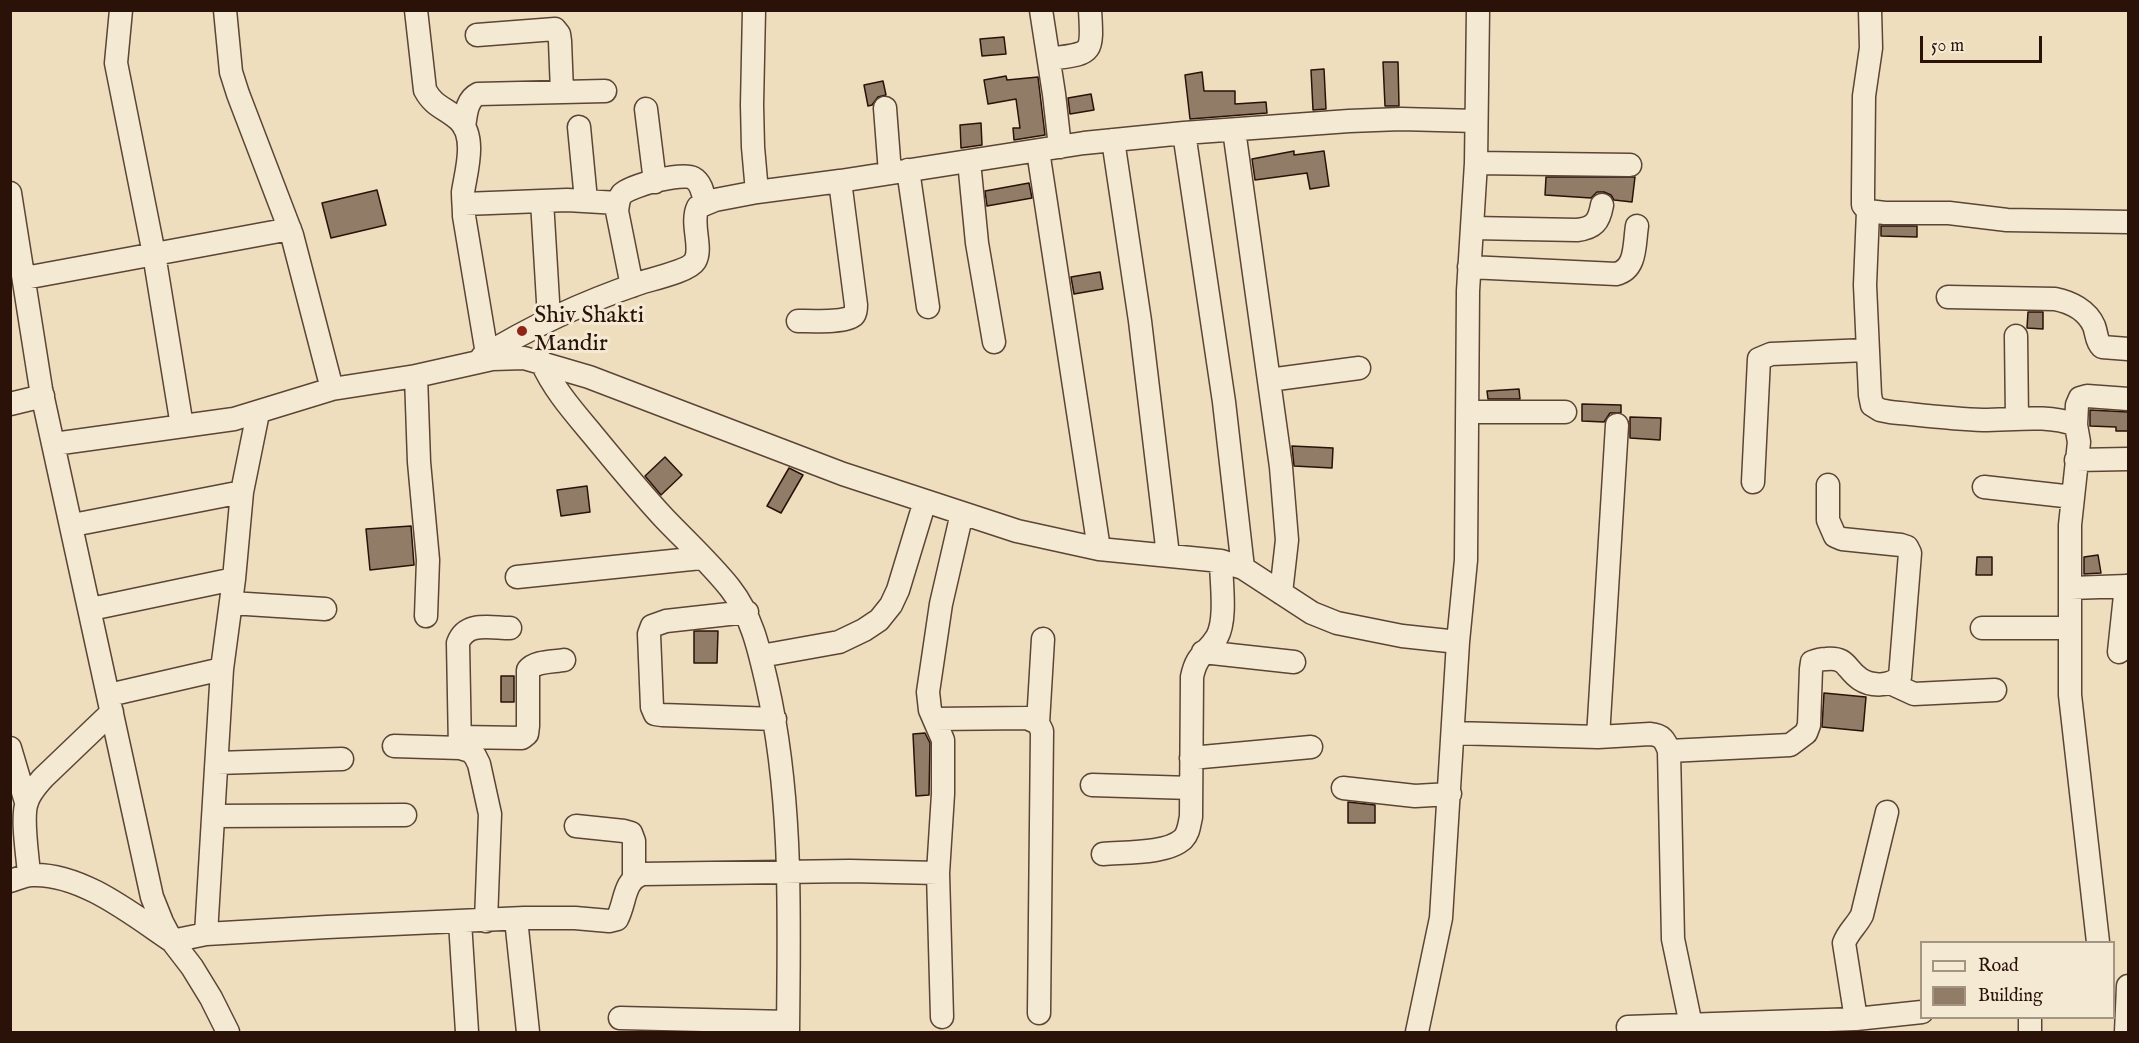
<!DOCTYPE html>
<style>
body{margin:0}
#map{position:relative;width:2139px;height:1043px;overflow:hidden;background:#eedebd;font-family:"IM FELL English",serif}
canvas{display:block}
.frame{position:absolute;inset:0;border:12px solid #2a1209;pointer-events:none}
.legend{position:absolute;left:1920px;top:941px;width:195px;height:78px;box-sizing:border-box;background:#f4ead4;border:2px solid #a39483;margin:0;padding:8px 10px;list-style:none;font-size:18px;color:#2a1209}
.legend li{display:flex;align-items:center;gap:12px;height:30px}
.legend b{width:30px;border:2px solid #a39483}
.scale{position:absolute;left:1920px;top:36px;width:122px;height:27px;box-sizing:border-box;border:3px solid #2a1209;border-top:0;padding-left:8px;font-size:18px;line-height:21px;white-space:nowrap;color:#2a1209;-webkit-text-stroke:4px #f4ead4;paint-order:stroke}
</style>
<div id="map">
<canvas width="2139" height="1043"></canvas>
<div class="frame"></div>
<ul class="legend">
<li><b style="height:8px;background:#f4ead4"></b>Road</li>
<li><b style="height:16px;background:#907c67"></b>Building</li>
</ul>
<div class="scale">50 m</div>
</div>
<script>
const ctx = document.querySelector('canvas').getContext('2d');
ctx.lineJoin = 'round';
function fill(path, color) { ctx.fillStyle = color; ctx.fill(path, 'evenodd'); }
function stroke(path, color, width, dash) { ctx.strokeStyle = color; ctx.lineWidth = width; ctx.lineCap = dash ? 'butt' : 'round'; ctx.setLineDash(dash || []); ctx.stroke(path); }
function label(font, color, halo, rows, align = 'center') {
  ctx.font = font + ' "IM FELL English",serif'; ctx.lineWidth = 6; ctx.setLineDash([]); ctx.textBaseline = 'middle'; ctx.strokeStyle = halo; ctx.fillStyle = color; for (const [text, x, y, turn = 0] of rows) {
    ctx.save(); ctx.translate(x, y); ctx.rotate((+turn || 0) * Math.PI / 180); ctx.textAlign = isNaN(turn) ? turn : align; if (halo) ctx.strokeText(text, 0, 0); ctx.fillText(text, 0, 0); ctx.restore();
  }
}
const building = new Path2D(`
 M1004 37 1006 54 982 56 980 39Z
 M1383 62H1398L1399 106H1385Z
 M1324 69 1326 109 1313 110 1311 70Z
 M1202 72 1204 91H1235V104L1266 102 1267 113 1190 119 1185 75Z
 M1006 76 1007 80 1038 77 1045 135 1014 140 1013 128H1020L1016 99 988 104 984 80Z
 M883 81 886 95 878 97 872 105 868 106 864 85Z
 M1091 94 1094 110 1070 114 1068 98Z
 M981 123 982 145 961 148 960 125Z
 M1294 151V155L1324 151 1329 186 1310 189 1307 173 1255 180 1252 159Z
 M1546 177H1635L1632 202 1614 200 1611 195 1604 192H1597L1591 198 1545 195Z
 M1029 183 1032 198 987 206 985 191Z
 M377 190 386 225 331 238 322 203Z
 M1881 226H1917V237L1881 236Z
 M1100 272 1103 289 1074 294 1071 277Z
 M2028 312H2043V329L2027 328Z
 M1519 389 1520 399H1488L1487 391Z
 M1582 404 1621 405V413H1610L1604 422 1582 421Z
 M2090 410 2128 412V431H2116V427L2090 426Z
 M1630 417 1661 418 1660 440 1630 438Z
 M1292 446 1333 448 1332 468 1294 466Z
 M665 457 682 475 661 495 645 476Z
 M789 468 803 475 781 513 767 506Z
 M587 486 590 512 561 516 557 490Z
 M411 526 414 565 370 570 366 529Z
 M2098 555 2101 573 2084 574V557Z
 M1977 557H1992V575H1976Z
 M694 631H718L717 663H694Z
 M501 676H514V702H501Z
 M1824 693 1866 697 1863 731 1822 727Z
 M925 733 930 743 929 795 916 796 913 734Z
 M1348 802 1375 805V823H1348Z`);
fill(building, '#907c67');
stroke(building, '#2a1209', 1.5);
const minor = new Path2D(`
 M121 10 116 63 154 254 182 426
 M225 10 231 72 238 94 292 235 332 389
 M416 10 425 90C434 107 446 108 459 120 477 137 466 172 463 192 463 200 464 208 464 216L487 354
 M754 10 752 105 753 147 757 192
 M1041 10 1054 94 1060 147
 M1870 10 1871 48 1864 96 1863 194V205L1868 211 1885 213H1949L2007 220 2128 222
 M477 35 555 29 559 34 560 41 562 92
 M1049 59C1092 53 1093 56 1090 10
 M885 108 890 173
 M646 109 655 182
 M464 127C466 115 466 100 478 94L605 91
 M579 127 586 200
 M1234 130 1281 467 1287 540 1281 593
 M1184 133 1224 402 1243 568
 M1113 140 1140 321 1168 555
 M1038 151 1099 549
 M969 161 977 243 994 342
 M1476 163 1630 165
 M908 170 928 307
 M10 193 41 389 152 897 162 922 172 941 192 967 211 998 228 1032
 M542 201 549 318
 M464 204 567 200 618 203
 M1868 211 1865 285 1870 395 1872 405 1880 410 1890 412C1921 415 1952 419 1983 420 2014 420 2046 414 2076 425L2079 442 2070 525V695L2098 942
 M1473 228 1577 230C1594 228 1599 222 1602 205
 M1469 267 1616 274C1637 269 1634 244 1637 226
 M25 278 290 229
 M632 286 617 211C618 205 618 199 622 194 632 185 682 172 693 178 702 183 703 194 705 203
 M1948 297 2055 299C2070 302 2087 310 2094 326 2097 334 2096 341 2102 347L2128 349
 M798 321C809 321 848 323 854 315 856 312 856 308 856 305L840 181
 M2016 336 2017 419
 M482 357C532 326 584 302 640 283 652 279 689 271 695 261 703 248 690 223 698 207L715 200 757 192 840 181 1084 143 1184 133 1349 121 1401 119 1476 121
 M541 361C554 390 573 411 593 435 616 463 639 491 664 518 686 541 710 563 730 588 752 616 759 649 767 684 793 799 789 916 788 1032
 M416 376 419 462 428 560 426 616
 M1269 380 1359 368
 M10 404 43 396
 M1468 412H1565
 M2076 425 2077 405 2080 398 2087 396 2128 399
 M54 444 234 419 332 389 416 376 492 359 524 358 589 377 843 474 1017 531 1099 549 1221 561 1243 568 1312 613 1337 623 1402 636 1458 642
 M2076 460 2128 459
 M1753 482 1759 359 1771 354 1867 350
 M1984 487 2073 497
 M73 525 242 492
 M517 577 701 558
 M2071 588 2128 586
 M231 603 325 609
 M91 609 234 579
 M747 612 666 621 652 626 649 634 652 707 655 714 662 715 775 719
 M1982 628H2070
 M1203 652 1294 662
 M2119 652 2126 586
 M761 656 839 642 864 630 879 620 891 605 898 590 925 501
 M1890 683 1914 694 1995 690
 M109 695 222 669
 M935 719 1027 718 1038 723 1042 731 1039 1013
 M1038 723 1043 639
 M1453 733 1598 737 1650 734C1662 735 1665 740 1669 751L1673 939 1691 1025
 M460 737 522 738 527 734 528 726V670C535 661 553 662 564 660
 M1598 737 1617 425
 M394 746 460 748 470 751 475 756 479 764 490 814 486 921
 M10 748 26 802
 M460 748 458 643C466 621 490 628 510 628
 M1669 751 1790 745 1806 733 1809 725 1811 669 1812 662C1817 660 1820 659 1826 659 1848 657 1845 669 1860 679 1872 687 1890 686 1900 677L1910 553 1907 547 1901 545 1842 539 1835 536 1828 520V485
 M1191 758 1311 747
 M217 763 342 759
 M1092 785 1191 788
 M1343 788 1415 796 1450 794
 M214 816 405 815
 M576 826 624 831 631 833 634 841V877
 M1103 854C1124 852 1167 854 1183 839 1189 833 1189 825 1191 817L1192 677C1197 653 1206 655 1217 637 1227 619 1221 581 1221 561
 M29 875C28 857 21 817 27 802 30 792 37 785 43 778L112 712
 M10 881C17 879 25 875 32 875 82 873 133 915 172 941L206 934 327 927 524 918H575L609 921 617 919C626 902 623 881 642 874L850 871 938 873
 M516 919 528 1032
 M460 922 467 1032
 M206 934 222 669 234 579 242 492 258 413
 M942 1017 938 873 943 794V740L930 710 928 692 941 604 962 513
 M620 1018 788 1022
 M2030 1018V1032
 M1856 1019 1844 943C1848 932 1857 925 1862 915L1887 812
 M1628 1027 1856 1019 1922 1012
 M1417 1032 1441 918 1458 642 1466 560 1468 291 1476 163 1478 10
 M2126 1032 2128 986`);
stroke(minor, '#5b4536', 25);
stroke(minor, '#f4ead4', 22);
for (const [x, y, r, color] of [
 [522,331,6,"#8f2418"]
]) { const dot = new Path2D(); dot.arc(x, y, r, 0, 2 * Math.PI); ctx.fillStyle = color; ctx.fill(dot); stroke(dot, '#f4ead4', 2); }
label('24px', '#2a1209', '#f4ead4', [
 ["Shiv Shakti",534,317],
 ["Mandir",534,345]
], 'left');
</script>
